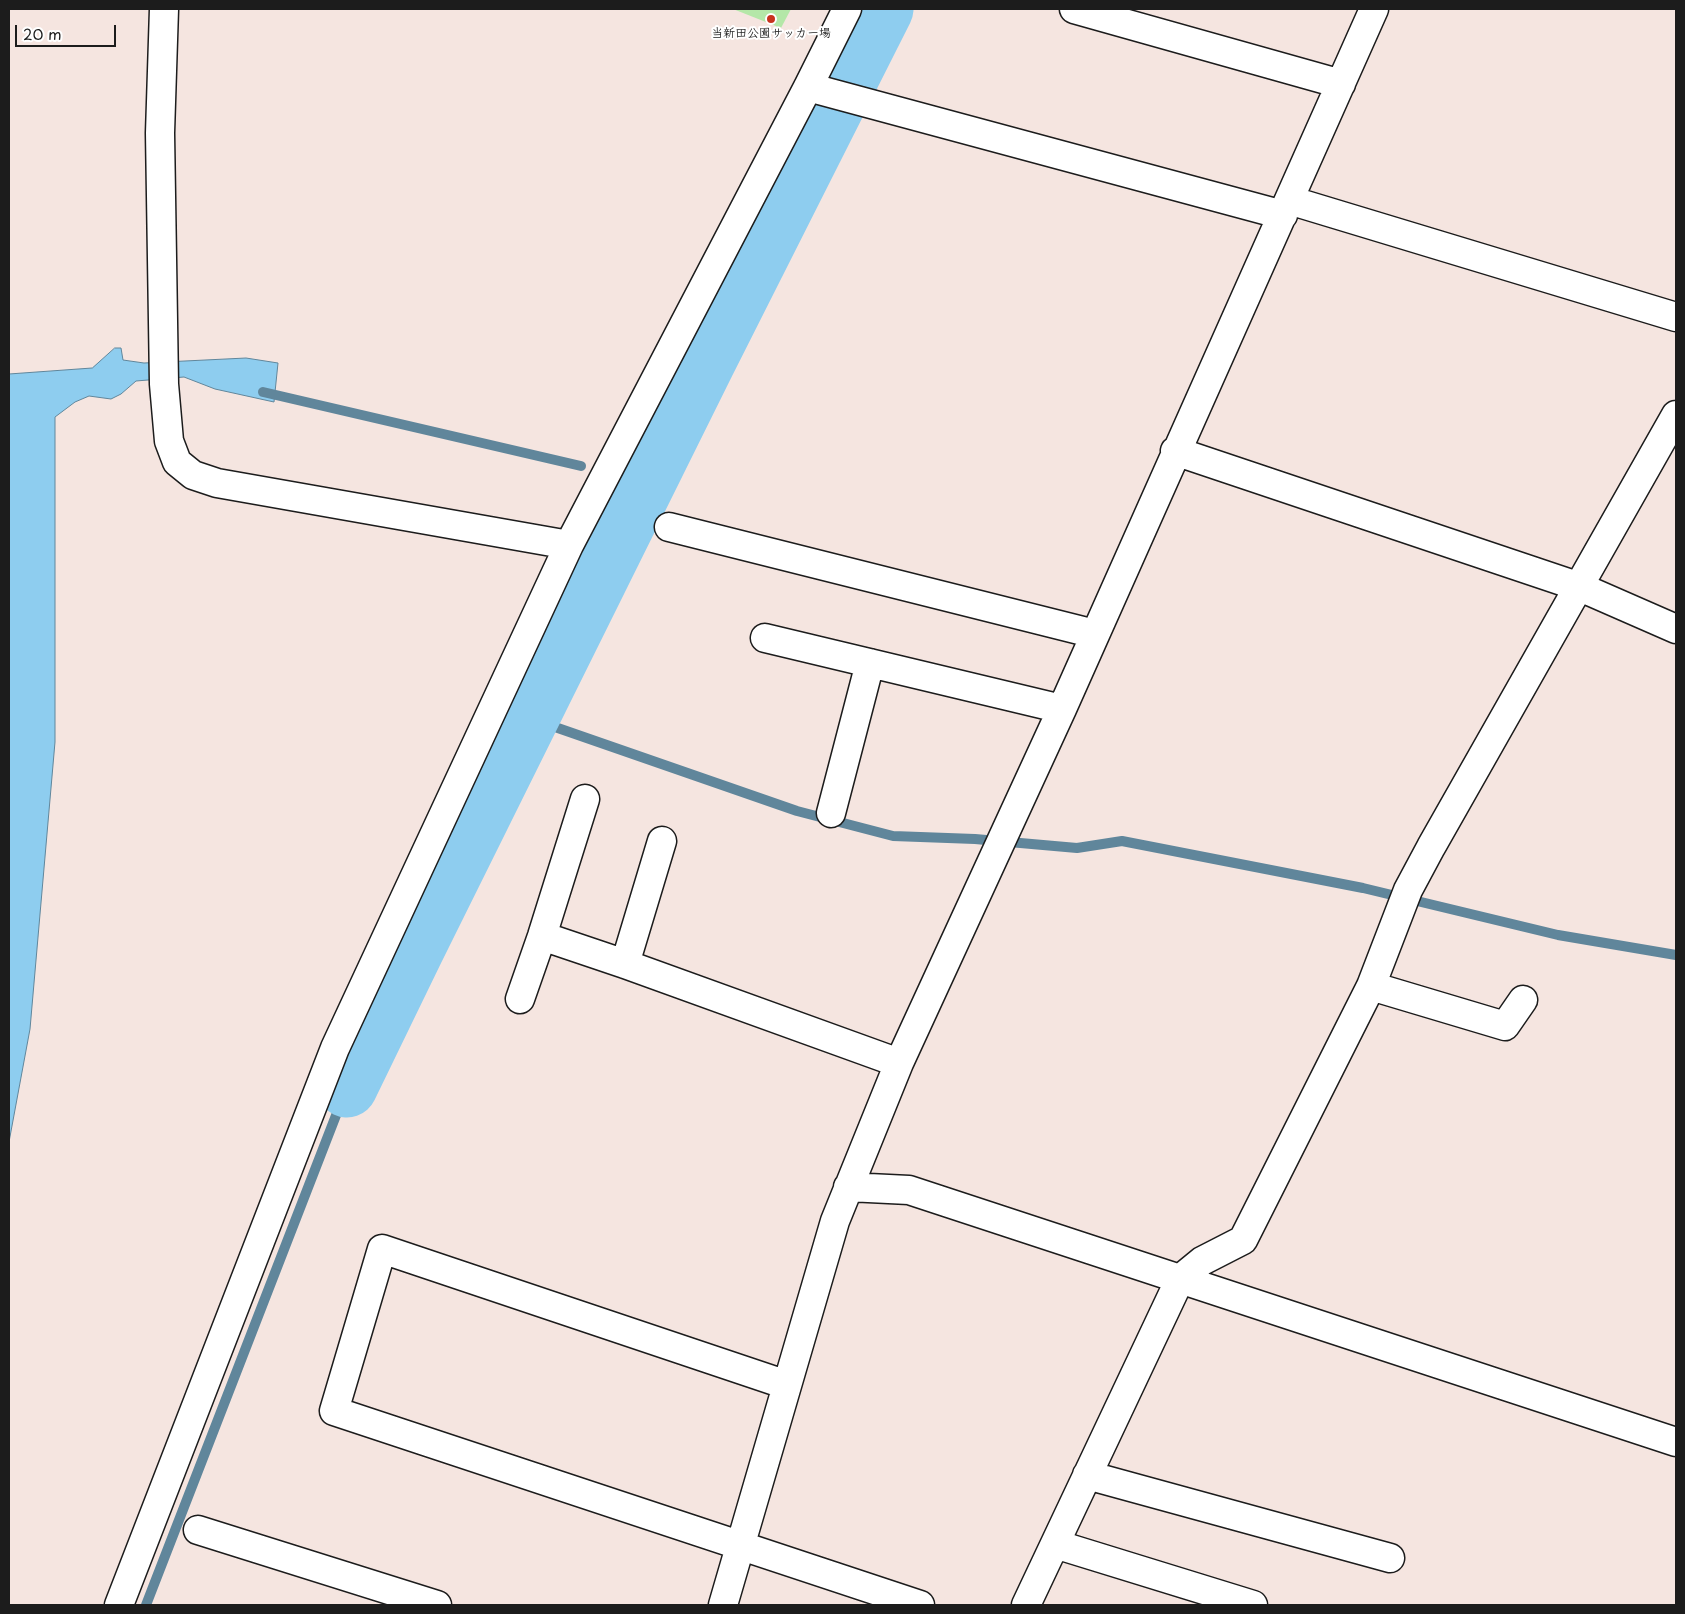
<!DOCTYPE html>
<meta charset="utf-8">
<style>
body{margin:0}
#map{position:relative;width:1685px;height:1614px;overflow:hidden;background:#f5e5e0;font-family:"Playpen Sans",sans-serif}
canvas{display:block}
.frame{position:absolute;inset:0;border:10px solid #1c1c1c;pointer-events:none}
.scale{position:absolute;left:15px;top:25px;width:101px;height:22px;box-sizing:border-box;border:2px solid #1c1c1c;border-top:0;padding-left:6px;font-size:15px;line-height:18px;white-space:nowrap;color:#1c1c1c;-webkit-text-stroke:4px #fff;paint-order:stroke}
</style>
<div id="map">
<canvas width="1685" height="1614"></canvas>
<div class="frame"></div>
<div class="scale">20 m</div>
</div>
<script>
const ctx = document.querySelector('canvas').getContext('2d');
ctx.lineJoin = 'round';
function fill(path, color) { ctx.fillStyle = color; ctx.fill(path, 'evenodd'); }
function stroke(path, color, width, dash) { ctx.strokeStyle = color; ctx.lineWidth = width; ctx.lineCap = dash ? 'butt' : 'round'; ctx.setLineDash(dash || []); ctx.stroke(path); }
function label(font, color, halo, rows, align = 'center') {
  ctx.font = font + ' "Playpen Sans","Klee One",sans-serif'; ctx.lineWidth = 4; ctx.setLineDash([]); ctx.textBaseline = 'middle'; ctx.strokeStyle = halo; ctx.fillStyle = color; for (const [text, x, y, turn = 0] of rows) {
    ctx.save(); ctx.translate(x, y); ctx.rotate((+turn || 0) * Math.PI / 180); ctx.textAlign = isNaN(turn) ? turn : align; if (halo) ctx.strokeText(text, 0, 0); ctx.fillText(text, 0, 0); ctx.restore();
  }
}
fill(new Path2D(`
 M733 9H791L781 28Z`), '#b4e7a8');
const water = new Path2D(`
 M115 348H121L123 360 144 363 246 358 278 363 274 402 215 389 184 377 136 381 121 394 111 399 89 396 75 402 55 417V742L30 1029 9 1142V374L92 368Z`);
fill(water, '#8ecdef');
stroke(water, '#60869b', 1);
stroke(new Path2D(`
 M263 392 581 466
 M624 476 646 481
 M529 718 797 811 893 836 975 839 1077 848 1122 841 1363 888 1558 935 1676 955
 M146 1605 347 1087`), '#60869b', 10);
stroke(new Path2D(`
 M347 1087 414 949 705 362 883 9`), '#8ecdef', 61);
const minor = new Path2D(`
 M164 9 160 133 164 384 169 441 177 462 193 475 217 483 569 545
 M1074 9 1341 84
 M808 87 1283 215
 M1289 200 1676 317
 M1175 451 1580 587 1676 629
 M669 527 1095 634
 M765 638 1062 709
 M831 813 870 663
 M542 936 625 964 899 1063
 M625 964 662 841
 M1371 986 1505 1026 1523 1000
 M520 999 542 936 585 799
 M848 1187 909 1190 1676 1442
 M787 1385 382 1249 334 1411 920 1605
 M1087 1475 1390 1558
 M198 1530 437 1605
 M1055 1544 1253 1605
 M119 1605 335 1048 569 545 808 87 847 9
 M723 1605 835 1221 899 1063 1062 709 1374 9
 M1026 1605 1180 1279 1202 1261 1243 1240 1371 986 1408 890 1431 847 1676 415`);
stroke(minor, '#1c1c1c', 31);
stroke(minor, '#fff', 28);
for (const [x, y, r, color] of [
 [771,19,5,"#c8321e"]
]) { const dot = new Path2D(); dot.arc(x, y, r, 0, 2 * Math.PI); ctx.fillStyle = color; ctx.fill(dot); stroke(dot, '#fff', 2); }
label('bold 12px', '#1c1c1c', '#fff', [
 ["当新田公園サッカー場",771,34]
]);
</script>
